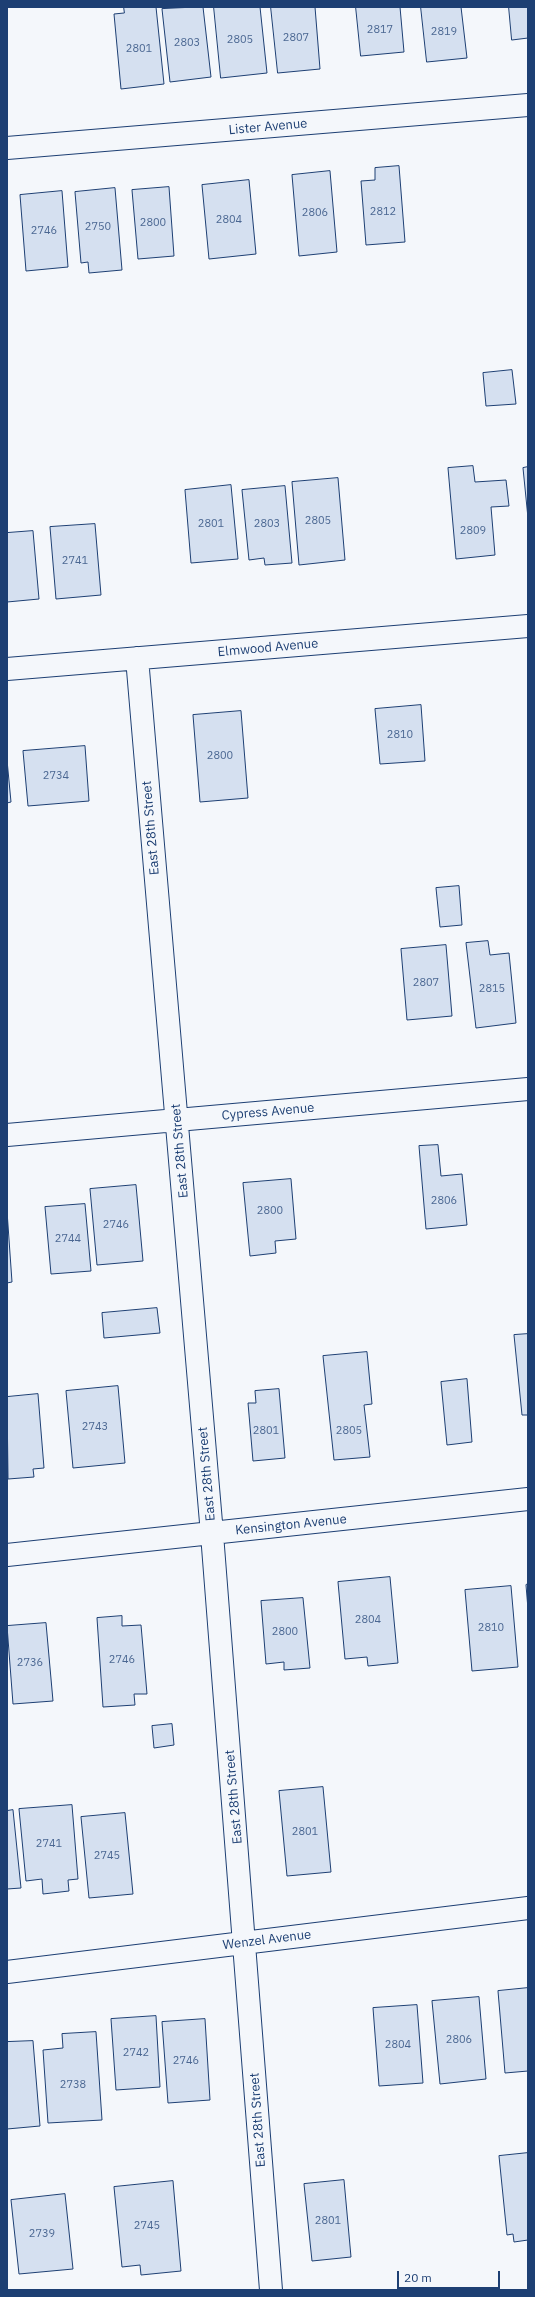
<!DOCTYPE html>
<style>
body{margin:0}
#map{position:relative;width:535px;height:2297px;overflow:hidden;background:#f4f7fb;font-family:"IBM Plex Sans",sans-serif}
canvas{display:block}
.frame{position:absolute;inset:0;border:8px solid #1d3f73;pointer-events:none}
.scale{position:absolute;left:397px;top:2271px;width:103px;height:18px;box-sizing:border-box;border:2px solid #1d3f73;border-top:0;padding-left:5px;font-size:12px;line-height:14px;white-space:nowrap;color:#1d3f73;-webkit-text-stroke:3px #f4f7fb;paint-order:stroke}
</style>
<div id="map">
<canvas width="535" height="2297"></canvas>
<div class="frame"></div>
<div class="scale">20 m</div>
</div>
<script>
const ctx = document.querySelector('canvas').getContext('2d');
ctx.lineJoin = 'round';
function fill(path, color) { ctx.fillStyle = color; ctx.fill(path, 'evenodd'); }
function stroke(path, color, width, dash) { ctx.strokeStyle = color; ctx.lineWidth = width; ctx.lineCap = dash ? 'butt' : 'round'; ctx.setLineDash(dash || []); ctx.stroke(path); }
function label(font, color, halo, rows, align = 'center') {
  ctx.font = font + ' "IBM Plex Sans",sans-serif'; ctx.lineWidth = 3; ctx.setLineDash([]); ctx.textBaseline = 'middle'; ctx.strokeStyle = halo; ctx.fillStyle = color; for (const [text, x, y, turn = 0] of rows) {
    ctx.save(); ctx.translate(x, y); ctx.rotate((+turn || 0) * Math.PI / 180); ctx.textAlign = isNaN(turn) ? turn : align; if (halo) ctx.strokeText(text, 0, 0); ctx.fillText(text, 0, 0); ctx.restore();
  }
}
const building = new Path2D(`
 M124 7H156L164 84 121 89 114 14 124 13Z
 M203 7 211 77 170 82 162 9Z
 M214 7H260L267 73 221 78Z
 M271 7H315L320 69 278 73Z
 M356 7H400L404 52 361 56Z
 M421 7H461L467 58 427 62Z
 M509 7H528V38L512 40Z
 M399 166 405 242 366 245 361 181 375 180V168Z
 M330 171 337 252 299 256 292 175Z
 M249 180 256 254 209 259 202 185Z
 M169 187 174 256 138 259 132 190Z
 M115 188 122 270 89 273 88 262 81 263 75 192Z
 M62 191 68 267 26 271 20 195Z
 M512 370 516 404 486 406 483 373Z
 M473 466 475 482 506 480 509 506 491 507 495 555 456 559 448 468Z
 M528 467V518L523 468Z
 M338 478 345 560 299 565 292 482Z
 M231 485 238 559 191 563 185 490Z
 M285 486 292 563 265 565 264 558 249 560 242 490Z
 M95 524 101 595 56 599 50 527Z
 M33 531 39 599 7 602V533Z
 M421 705 425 761 380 764 375 709Z
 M241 711 248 798 200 802 193 715Z
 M85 746 89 801 28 806 23 751Z
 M7 760 11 802 7 803Z
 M459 886 462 925 440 927 436 888Z
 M488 941 490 955 509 953 516 1023 476 1028 466 943Z
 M446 945 452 1016 407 1020 401 949Z
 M438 1145 441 1176 462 1174 467 1225 426 1229 419 1146Z
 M291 1179 296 1239 275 1241 276 1253 250 1256 243 1183Z
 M136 1185 143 1261 97 1265 90 1189Z
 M85 1204 91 1271 51 1274 45 1207Z
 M7 1211 12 1282 7 1283Z
 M157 1308 160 1333 104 1338 102 1313Z
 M528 1334V1415H522L514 1335Z
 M367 1352 372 1404 364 1405 370 1457 334 1460 323 1356Z
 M467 1379 472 1442 447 1445 441 1382Z
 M118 1386 125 1463 73 1468 66 1391Z
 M279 1389 285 1458 253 1461 248 1403H256L255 1391Z
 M38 1394 44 1468 33 1469 34 1477 8 1479 7 1397Z
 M390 1577 398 1663 368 1666 367 1657 345 1659 338 1582Z
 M528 1584V1609L526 1585Z
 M511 1586 518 1667 472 1671 465 1590Z
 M303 1598 310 1668 284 1670V1662L266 1664 261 1601Z
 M122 1616V1626L141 1625 147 1694H134L135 1705 103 1707 97 1618Z
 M46 1623 53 1701 13 1704 7 1626Z
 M172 1724 174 1745 154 1748 152 1726Z
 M323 1787 331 1872 287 1876 279 1791Z
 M72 1805 78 1879 68 1880 69 1891 43 1894 42 1879 26 1881 19 1809Z
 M13 1810 21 1888 7 1889V1811Z
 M125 1813 133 1894 89 1898 81 1817Z
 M528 1988V2071L505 2073 498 1991Z
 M479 1997 486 2079 440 2084 432 2001Z
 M417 2005 423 2083 379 2086 373 2008Z
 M156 2016 160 2087 116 2090 111 2019Z
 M205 2019 210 2100 168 2103 162 2022Z
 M96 2032 102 2120 48 2123 43 2050 63 2048 62 2034Z
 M33 2041 40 2126 7 2129V2042Z
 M528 2153V2240L514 2242 513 2234 507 2235 499 2156Z
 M344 2180 351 2257 312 2261 304 2184Z
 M173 2181 181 2271 141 2275 140 2265 122 2267 114 2187Z
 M65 2194 73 2269 19 2274 11 2200Z`);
fill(building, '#d5e0f0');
stroke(building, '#1d3f73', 1);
const street = new Path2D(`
 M7 148 528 105
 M137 658 212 1534 271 2290
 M7 669 528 626
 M7 1135 528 1089
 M7 1555 528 1499
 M7 1972 528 1908`);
stroke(street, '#1d3f73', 24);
stroke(street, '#f4f7fb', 22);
label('11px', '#4b6792', null, [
 ["2817",380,30],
 ["2819",444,32],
 ["2807",296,38],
 ["2805",240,40],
 ["2803",187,43],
 ["2801",139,49],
 ["2812",383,212],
 ["2806",315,213],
 ["2804",229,220],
 ["2800",153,223],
 ["2750",98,227],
 ["2746",44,231],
 ["2805",318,521],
 ["2801",211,524],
 ["2803",267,524],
 ["2809",473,531],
 ["2741",75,561],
 ["2810",400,735],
 ["2800",220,756],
 ["2734",56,776],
 ["2807",426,983],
 ["2815",492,989],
 ["2806",444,1201],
 ["2800",270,1211],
 ["2746",116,1225],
 ["2744",68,1239],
 ["2743",95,1427],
 ["2801",266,1431],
 ["2805",349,1431],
 ["2804",368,1620],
 ["2810",491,1628],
 ["2800",285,1632],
 ["2746",122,1660],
 ["2736",30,1663],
 ["2801",305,1832],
 ["2741",49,1844],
 ["2745",107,1856],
 ["2806",459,2040],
 ["2804",398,2045],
 ["2742",136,2053],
 ["2746",186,2061],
 ["2738",73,2085],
 ["2801",328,2221],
 ["2745",147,2226],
 ["2739",42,2234]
]);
label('13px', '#1d3f73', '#f4f7fb', [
 ["Lister Avenue",268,127,-5],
 ["Elmwood Avenue",268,648,-5],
 ["East 28th Street",151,828,-95],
 ["Cypress Avenue",268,1112,-5],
 ["East 28th Street",180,1151,-95],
 ["East 28th Street",207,1474,-95],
 ["Kensington Avenue",291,1525,-6],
 ["East 28th Street",234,1797,-95],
 ["Wenzel Avenue",267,1940,-7],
 ["East 28th Street",258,2120,-94]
]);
</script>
